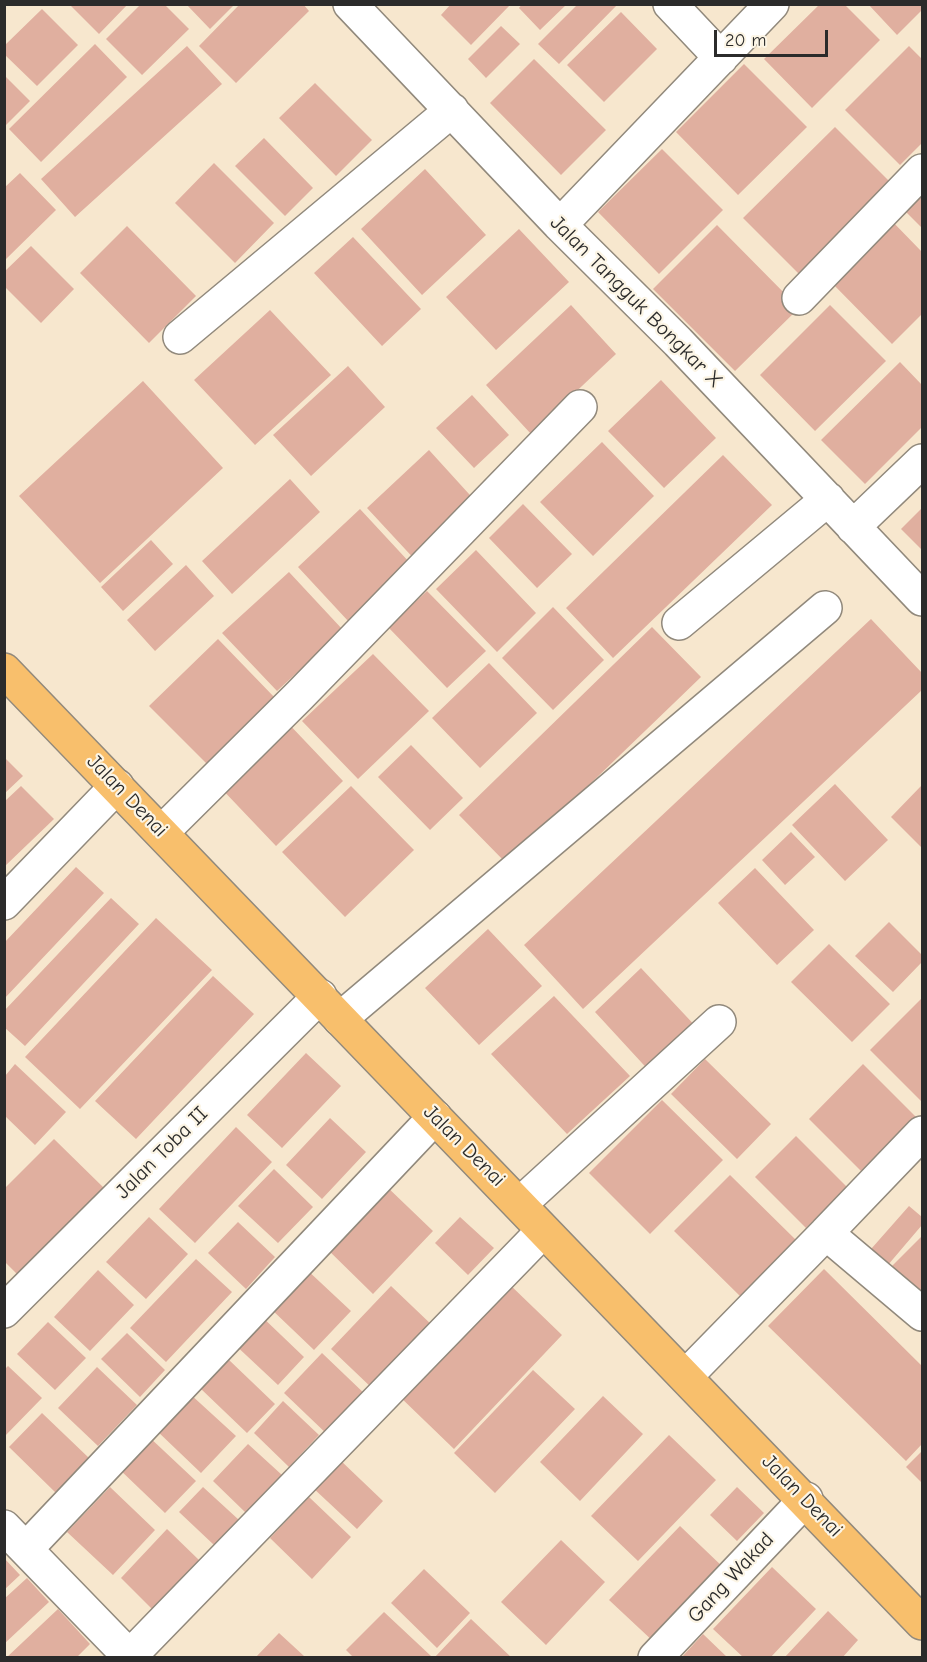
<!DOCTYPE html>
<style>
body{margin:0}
#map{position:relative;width:927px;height:1662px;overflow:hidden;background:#f7e7ce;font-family:"Comic Neue",sans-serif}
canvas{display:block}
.frame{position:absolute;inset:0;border:6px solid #2b2b2b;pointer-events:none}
.scale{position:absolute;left:714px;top:30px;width:114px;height:27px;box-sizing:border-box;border:3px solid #2b2b2b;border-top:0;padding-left:8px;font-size:18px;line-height:21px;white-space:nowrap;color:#2b2b2b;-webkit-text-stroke:4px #fcf5e5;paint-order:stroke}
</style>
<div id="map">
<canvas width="927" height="1662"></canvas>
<div class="frame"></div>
<div class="scale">20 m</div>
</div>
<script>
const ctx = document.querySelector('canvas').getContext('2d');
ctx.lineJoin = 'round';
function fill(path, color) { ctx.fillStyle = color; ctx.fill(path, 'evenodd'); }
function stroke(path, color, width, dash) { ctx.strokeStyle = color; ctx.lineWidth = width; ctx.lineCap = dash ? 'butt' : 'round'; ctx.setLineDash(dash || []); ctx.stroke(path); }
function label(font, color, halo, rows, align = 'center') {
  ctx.font = font + ' "Comic Neue",sans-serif'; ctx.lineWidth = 4.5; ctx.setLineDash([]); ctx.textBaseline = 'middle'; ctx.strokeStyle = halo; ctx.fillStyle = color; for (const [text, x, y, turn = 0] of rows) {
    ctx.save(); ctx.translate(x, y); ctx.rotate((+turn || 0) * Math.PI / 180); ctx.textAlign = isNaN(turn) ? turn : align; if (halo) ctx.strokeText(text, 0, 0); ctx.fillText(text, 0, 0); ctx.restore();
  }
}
fill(new Path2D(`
 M69 4H128L99 34Z
 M141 4H164L189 29 142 75 106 39Z
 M186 4H235L210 29Z
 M240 4H303L309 11 236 83 199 46Z
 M451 4H511L471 45 441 15Z
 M522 4H567L540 30 519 8Z
 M578 4H618L559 64 538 44Z
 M820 4H844L880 40 812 108 764 59Z
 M868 4H922V10L897 35Z
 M42 9 78 45 37 86 4 54V46Z
 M621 12 657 49 604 102 567 65Z
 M501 26 520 44 486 78 468 59Z
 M95 44 127 77 41 162 9 129Z
 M187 46 222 84 75 217 41 179Z
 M909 46 922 59V143L900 165 845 110Z
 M534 59 606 130 561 175 490 103Z
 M744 64 807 127 738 195 676 132Z
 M4 75 30 101 4 127Z
 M315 83 372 140 336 176 279 118Z
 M835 127 892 184 800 275 743 218Z
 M264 138 313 188 285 216 235 166Z
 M662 149 723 210 659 274 598 212Z
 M214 163 274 223 235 263 175 203Z
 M425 169 486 235 422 295 361 229Z
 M20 173 56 210 4 261V188Z
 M922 192V228L904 210Z
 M889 218 922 252V314L892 344 828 279Z
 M717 225 799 308 735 371 653 289Z
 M127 226 196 296 149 343 80 273Z
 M519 229 569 282 496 350 446 297Z
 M353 237 421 309 382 346 314 273Z
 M31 246 74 289 41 323 4 286V272Z
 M571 305 616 354 531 434 486 385Z
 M830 305 886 361 815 431 760 375Z
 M270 310 331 375 255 445 194 380Z
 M900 362 922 385V427L865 484 821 440Z
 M348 366 385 407 311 476 273 435Z
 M661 380 716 438 664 488 608 431Z
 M143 381 223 468 100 583 19 496Z
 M472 395 509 435 474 468 436 428Z
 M602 442 654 496 593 556 540 502Z
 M429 450 479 505 418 563 367 508Z
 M723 455 772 505 613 658 566 608Z
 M290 479 320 512 232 594 202 561Z
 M523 504 572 554 537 588 489 538Z
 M922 508V550L901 529Z
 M360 509 411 564 349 622 298 567Z
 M151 540 173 564 123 611 101 587Z
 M476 550 536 613 497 652 436 589Z
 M186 565 214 596 155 651 127 620Z
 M289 572 343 630 277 691 222 633Z
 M427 591 486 651 447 688 388 627Z
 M553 607 604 660 553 710 502 658Z
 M871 619 922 673V690L583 1009 524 945Z
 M652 627 701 677 507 864 459 815Z
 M218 639 276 699 208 765 149 706Z
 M373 654 429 711 358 779 302 721Z
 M489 663 537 713 480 768 432 718Z
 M285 720 343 781 276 846 218 785Z
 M411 745 463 798 430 830 378 777Z
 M4 757 23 776 4 794Z
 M835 784 888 840 845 881 792 825Z
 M922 785V848L891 817Z
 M21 786 54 819 4 867V802Z
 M351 786 414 850 345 917 282 852Z
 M791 832 815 857 785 885 762 860Z
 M76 867 104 893 4 999V943Z
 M755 868 814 930 777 965 718 903Z
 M111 898 139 924 25 1046 4 1027V1011Z
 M156 918 212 970 80 1109 25 1057Z
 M889 922 922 955V962L893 992 855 956Z
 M488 929 542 986 479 1045 425 988Z
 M829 944 890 1004 852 1042 791 982Z
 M641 968 700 1031 653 1075 595 1012Z
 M213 976 254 1014 136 1139 95 1101Z
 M554 996 630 1076 567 1134 491 1054Z
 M922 998V1102L870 1050Z
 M306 1053 341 1086 282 1148 247 1115Z
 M705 1059 771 1124 737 1159 671 1094Z
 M15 1064 66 1112 35 1145 5 1116V1076Z
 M863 1064 916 1117 861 1171 809 1119Z
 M662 1100 723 1160 650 1234 589 1173Z
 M330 1118 366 1152 322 1199 286 1165Z
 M236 1127 272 1162 195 1243 159 1209Z
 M796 1136 847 1187 806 1228 755 1177Z
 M54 1139 104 1188 18 1275 4 1261V1189Z
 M274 1169 313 1207 278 1243 238 1206Z
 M730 1175 797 1241 742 1298 674 1231Z
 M383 1183 433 1231 373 1294 323 1245Z
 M909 1206 922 1217V1225L882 1272 864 1257Z
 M149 1217 188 1254 146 1299 106 1262Z
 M460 1217 494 1248 468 1275 435 1243Z
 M238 1222 275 1257 246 1289 208 1253Z
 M922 1236V1306L887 1271Z
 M196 1259 232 1292 166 1362 130 1328Z
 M305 1268 351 1311 314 1350 269 1307Z
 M824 1269 922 1366V1444L906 1461 768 1326Z
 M98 1270 134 1305 90 1351 54 1317Z
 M506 1281 562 1335 454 1449 397 1394Z
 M391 1286 434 1327 374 1390 331 1349Z
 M258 1313 304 1357 278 1385 231 1341Z
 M48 1322 86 1358 55 1390 17 1354Z
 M127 1333 165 1370 140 1397 101 1359Z
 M322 1353 368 1397 330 1437 284 1393Z
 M228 1359 275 1404 247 1433 200 1388Z
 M8 1366 42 1398 4 1437V1370Z
 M97 1367 137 1405 98 1446 58 1408Z
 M533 1370 575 1409 495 1493 454 1453Z
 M189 1393 236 1436 201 1473 155 1429Z
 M603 1396 643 1434 580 1501 540 1462Z
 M283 1401 319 1435 289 1467 254 1433Z
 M42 1413 89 1458 56 1493 9 1447Z
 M147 1435 196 1481 165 1513 117 1467Z
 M669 1435 716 1480 638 1561 591 1516Z
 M248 1444 282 1475 246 1513 213 1481Z
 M922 1451V1483L906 1467Z
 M339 1459 383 1501 357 1529 312 1487Z
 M110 1487 155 1530 113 1575 67 1532Z
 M203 1487 239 1520 214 1545 179 1512Z
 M737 1487 764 1513 737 1541 710 1515Z
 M309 1497 351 1537 312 1579 270 1538Z
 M680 1526 725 1569 655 1643 609 1600Z
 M167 1529 200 1561 153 1610 121 1578Z
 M561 1540 605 1582 546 1645 501 1602Z
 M4 1558 20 1575 4 1590Z
 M772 1567 816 1609 770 1658H744L713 1629Z
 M424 1569 470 1613 437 1648 391 1603Z
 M27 1578 49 1602 4 1644V1599Z
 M58 1609 90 1644 76 1658H6Z
 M828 1611 858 1640 842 1658H784Z
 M384 1612 431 1656 429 1658H354L346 1650Z
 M471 1619 512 1658H434Z
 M279 1633 304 1656 302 1658H255Z
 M703 1634 728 1658H681Z`), '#e0af9f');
const minor = new Path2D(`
 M350 4 560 225 678 342 922 599
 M670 4 721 58
 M560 225 772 4
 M799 298 922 171
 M180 337 452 110
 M853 527 922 461
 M679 623 828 499
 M162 832 300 695 580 407
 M4 903 117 786
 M340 1019 825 608
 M922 1133 826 1233 922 1314
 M520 1204 719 1022
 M4 1311 320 996
 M686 1376 826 1233
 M4 1527 131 1658
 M26 1549 435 1117
 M130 1656 543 1231
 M655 1658 806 1499`);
const major = new Path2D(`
 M4 670 922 1623`);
stroke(minor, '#91897c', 36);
stroke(major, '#91897c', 36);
stroke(minor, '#fff', 33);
stroke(major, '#f8bf6c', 33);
label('21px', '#2b2b2b', '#fcf5e5', [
 ["Jalan Tangguk Bongkar X",636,302,45],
 ["Jalan Denai",127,796,46],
 ["Jalan Denai",464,1146,45],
 ["Jalan Toba II",162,1153,-45],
 ["Jalan Denai",802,1496,46],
 ["Gang Wakad",731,1578,-47]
]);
</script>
